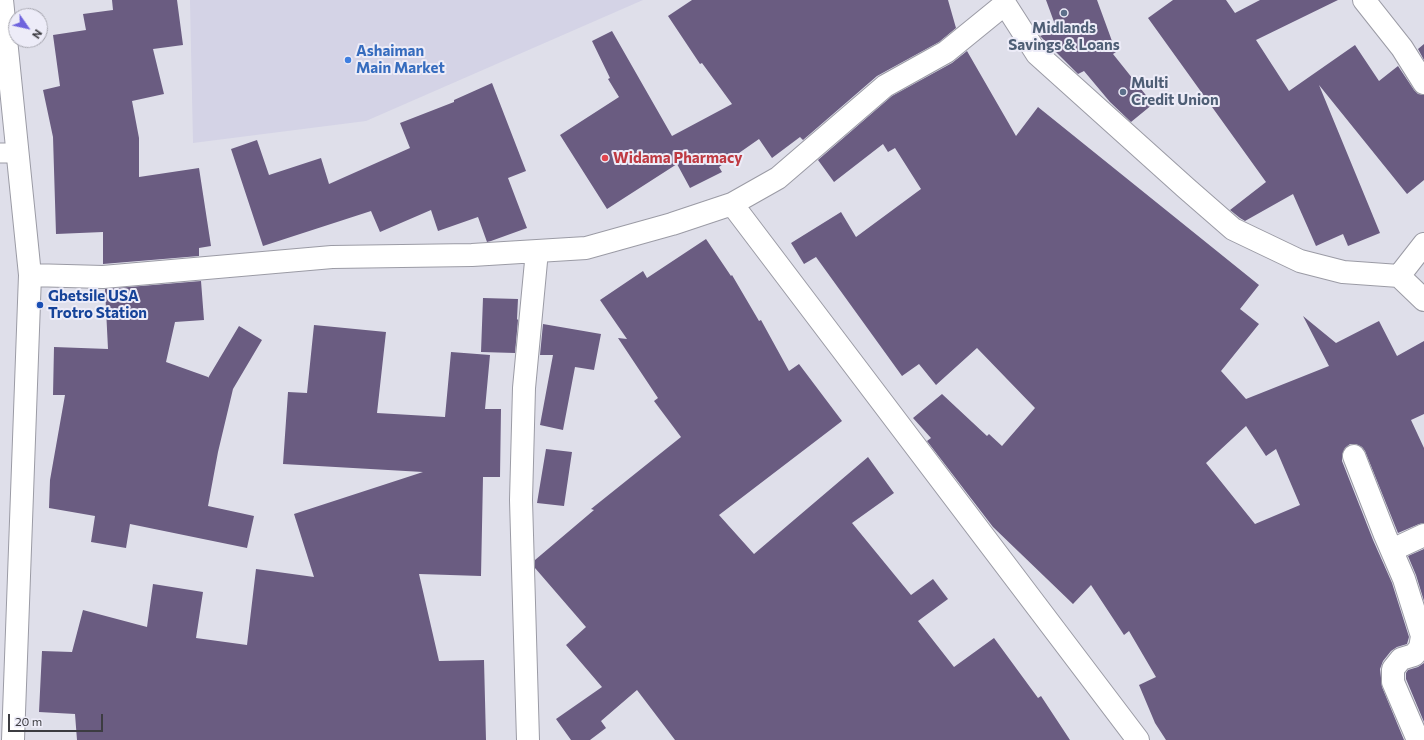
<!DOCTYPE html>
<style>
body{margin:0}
#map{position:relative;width:1424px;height:740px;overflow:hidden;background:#dfdfea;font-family:Commissioner,sans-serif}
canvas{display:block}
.north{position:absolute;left:8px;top:8px;width:40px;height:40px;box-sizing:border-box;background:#edecf8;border:1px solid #a6a6af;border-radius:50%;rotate:124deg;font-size:11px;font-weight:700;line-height:16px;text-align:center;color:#3c3c41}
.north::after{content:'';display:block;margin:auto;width:14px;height:18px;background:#6e63dd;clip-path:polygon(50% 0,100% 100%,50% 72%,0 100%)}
.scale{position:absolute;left:8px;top:714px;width:95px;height:18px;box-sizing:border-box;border:2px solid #3c3c41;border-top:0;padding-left:5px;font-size:12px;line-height:14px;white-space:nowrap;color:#3c3c41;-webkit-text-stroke:3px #edecf8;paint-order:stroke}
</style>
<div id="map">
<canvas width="1424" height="740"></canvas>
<div class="north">N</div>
<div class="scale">20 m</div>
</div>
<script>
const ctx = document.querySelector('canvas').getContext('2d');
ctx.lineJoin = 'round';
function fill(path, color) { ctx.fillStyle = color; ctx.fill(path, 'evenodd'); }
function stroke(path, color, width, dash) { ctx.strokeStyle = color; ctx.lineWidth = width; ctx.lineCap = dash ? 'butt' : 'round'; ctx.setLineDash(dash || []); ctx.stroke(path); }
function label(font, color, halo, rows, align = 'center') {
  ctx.font = font + ' Commissioner,sans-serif'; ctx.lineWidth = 4; ctx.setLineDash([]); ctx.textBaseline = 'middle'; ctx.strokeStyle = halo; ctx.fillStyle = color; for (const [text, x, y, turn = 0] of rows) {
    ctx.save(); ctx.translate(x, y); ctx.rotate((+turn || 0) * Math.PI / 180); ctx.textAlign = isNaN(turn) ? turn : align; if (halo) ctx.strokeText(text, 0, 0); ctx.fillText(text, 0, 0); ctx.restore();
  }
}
fill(new Path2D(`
 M190 0H643L366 121 193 143Z`), '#d4d3e6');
fill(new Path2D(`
 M112 0H177L183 45 153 49 164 94 132 101 139 138V177L199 168 211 246 199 248V256L103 264V232L56 234 53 137 43 90 60 86 53 35 86 30 83 14 113 10Z
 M692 0H948L956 28 939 42 877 76 803 140 800 137 772 158 759 139 719 167 722 172 690 188 677 164 607 209 560 135 619 97 608 79 610 78 592 41 612 31 672 136 732 104 702 63 700 64 668 16Z
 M1046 0H1097L1116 52 1113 54 1153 104 1131 122 1110 102 1084 71 1078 74 1040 36 1057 30Z
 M1173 0H1226L1235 13 1260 0H1338L1256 40 1289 91 1355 45 1379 81 1398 66 1414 90 1418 94 1424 95V180L1407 194 1319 85 1380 233 1348 246 1343 234 1316 246 1293 194 1245 221 1240 218 1230 210 1266 182 1148 18Z
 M1424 44V60L1418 49Z
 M967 51 1016 136 1038 107 1259 285 1240 309 1259 324 1221 371 1246 399 1329 366 1303 316 1336 343 1379 321 1397 356 1424 341V414L1411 420 1424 448V523L1419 524 1398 533 1365 451 1362 447 1356 444H1350L1345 448 1342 455V461L1373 540 1392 583 1409 637 1407 644 1397 647 1391 651 1383 661 1380 669 1382 687 1404 740H1166L1155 723 1139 685 1156 677 1129 631 1124 635 1091 585 1073 604 993 527 927 441 931 438 913 418 942 394 987 436 989 434 1002 446 1035 408 977 348 936 385 919 364 902 376 816 257 804 264 791 243 841 212 856 237 921 189 895 148 888 152 883 144 834 182 818 160 892 96 952 63ZM1246 426 1266 456 1276 449 1300 505 1255 524 1206 463Z
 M492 83 526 171 508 178 527 228 491 241 487 242 478 217 438 231 431 210 380 232 371 211 263 246 231 149 257 140 269 175 321 158 329 184 410 148 400 123 454 102V100Z
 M706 239 731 276 732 275 759 321 761 320 789 371 799 364 842 421 719 515 754 554 868 457 894 493 852 523 911 595 933 579 948 599 918 621 954 667 994 638 1038 698 1041 696 1070 740H675L637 690 601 721 606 728 590 740H571L556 719 602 687 566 645 586 627 535 568V560L594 510 591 509 681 437 654 401 658 398 618 338 627 339 600 300 643 271 647 278Z
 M201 281 204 320 175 322 166 362 208 377V378L239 326 262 340 233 389 218 452 208 506 254 516 247 548 130 524 126 548 91 542 95 516 49 508 50 480 65 395H53L54 347 108 349 105 289Z
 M483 298 518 299 517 319 518 320 515 353 481 352Z
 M543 324 601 334 594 370 575 367 563 430 540 425 553 355H540Z
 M314 325 386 332 377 413 445 417 451 352 490 355 485 409H501L500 477H483L481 576 419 574 439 661 484 660 486 740H77L75 714 39 712 42 651 72 652 83 610 147 627 153 584 203 592 196 638 247 645 256 569 314 577 294 514 423 472 283 464 288 392 307 393Z
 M546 449 572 452 564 506 537 503Z
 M1424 549V601L1416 575 1408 556Z
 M1424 663V722L1406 679V673L1408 670 1418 667Z`), '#6a5c81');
const pedestrian = new Path2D(`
 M0 153H18`);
const minor = new Path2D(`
 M2 0 30 275 13 740
 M1004 0 1005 4 1037 54 1186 188 1233 229 1300 261 1343 272 1399 276 1424 300
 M1364 0 1402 48 1424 83
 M732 204 1138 740
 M30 275 103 277 332 257 472 255 586 248 672 224 732 204 778 178 885 86 946 52 1005 4
 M1399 276 1424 244
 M1354 456 1385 535 1404 579 1422 636 1420 648 1414 655 1401 659 1393 669V682L1418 740
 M1392 550 1424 535
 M528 740 521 500 524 388 537 251`);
stroke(pedestrian, '#9b9ba5', 21);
stroke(minor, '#9b9ba5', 24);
stroke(pedestrian, '#fff', 19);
stroke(minor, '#fff', 22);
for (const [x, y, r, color] of [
 [1064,13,4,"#5c6f8a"],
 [348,60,4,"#3f7fe0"],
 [1123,92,4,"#5c6f8a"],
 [605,158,4,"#e0444e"],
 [40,305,4,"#1a4fb4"]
]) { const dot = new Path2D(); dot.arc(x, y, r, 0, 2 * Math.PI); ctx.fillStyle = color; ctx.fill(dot); stroke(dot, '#edecf8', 1.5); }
label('bold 15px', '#4e5e75', '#edecf8', [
 ["Midlands",1064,28],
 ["Savings & Loans",1064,45],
 ["Multi",1131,83,"left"],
 ["Credit Union",1131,100,"left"]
]);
label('bold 15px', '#366cbe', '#edecf8', [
 ["Ashaiman",356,51],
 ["Main Market",356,68]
], 'left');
label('bold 15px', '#be3a42', '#edecf8', [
 ["Widama Pharmacy",613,158]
], 'left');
label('bold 15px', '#164399', '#edecf8', [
 ["Gbetsile USA",48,296],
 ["Trotro Station",48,313]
], 'left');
</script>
